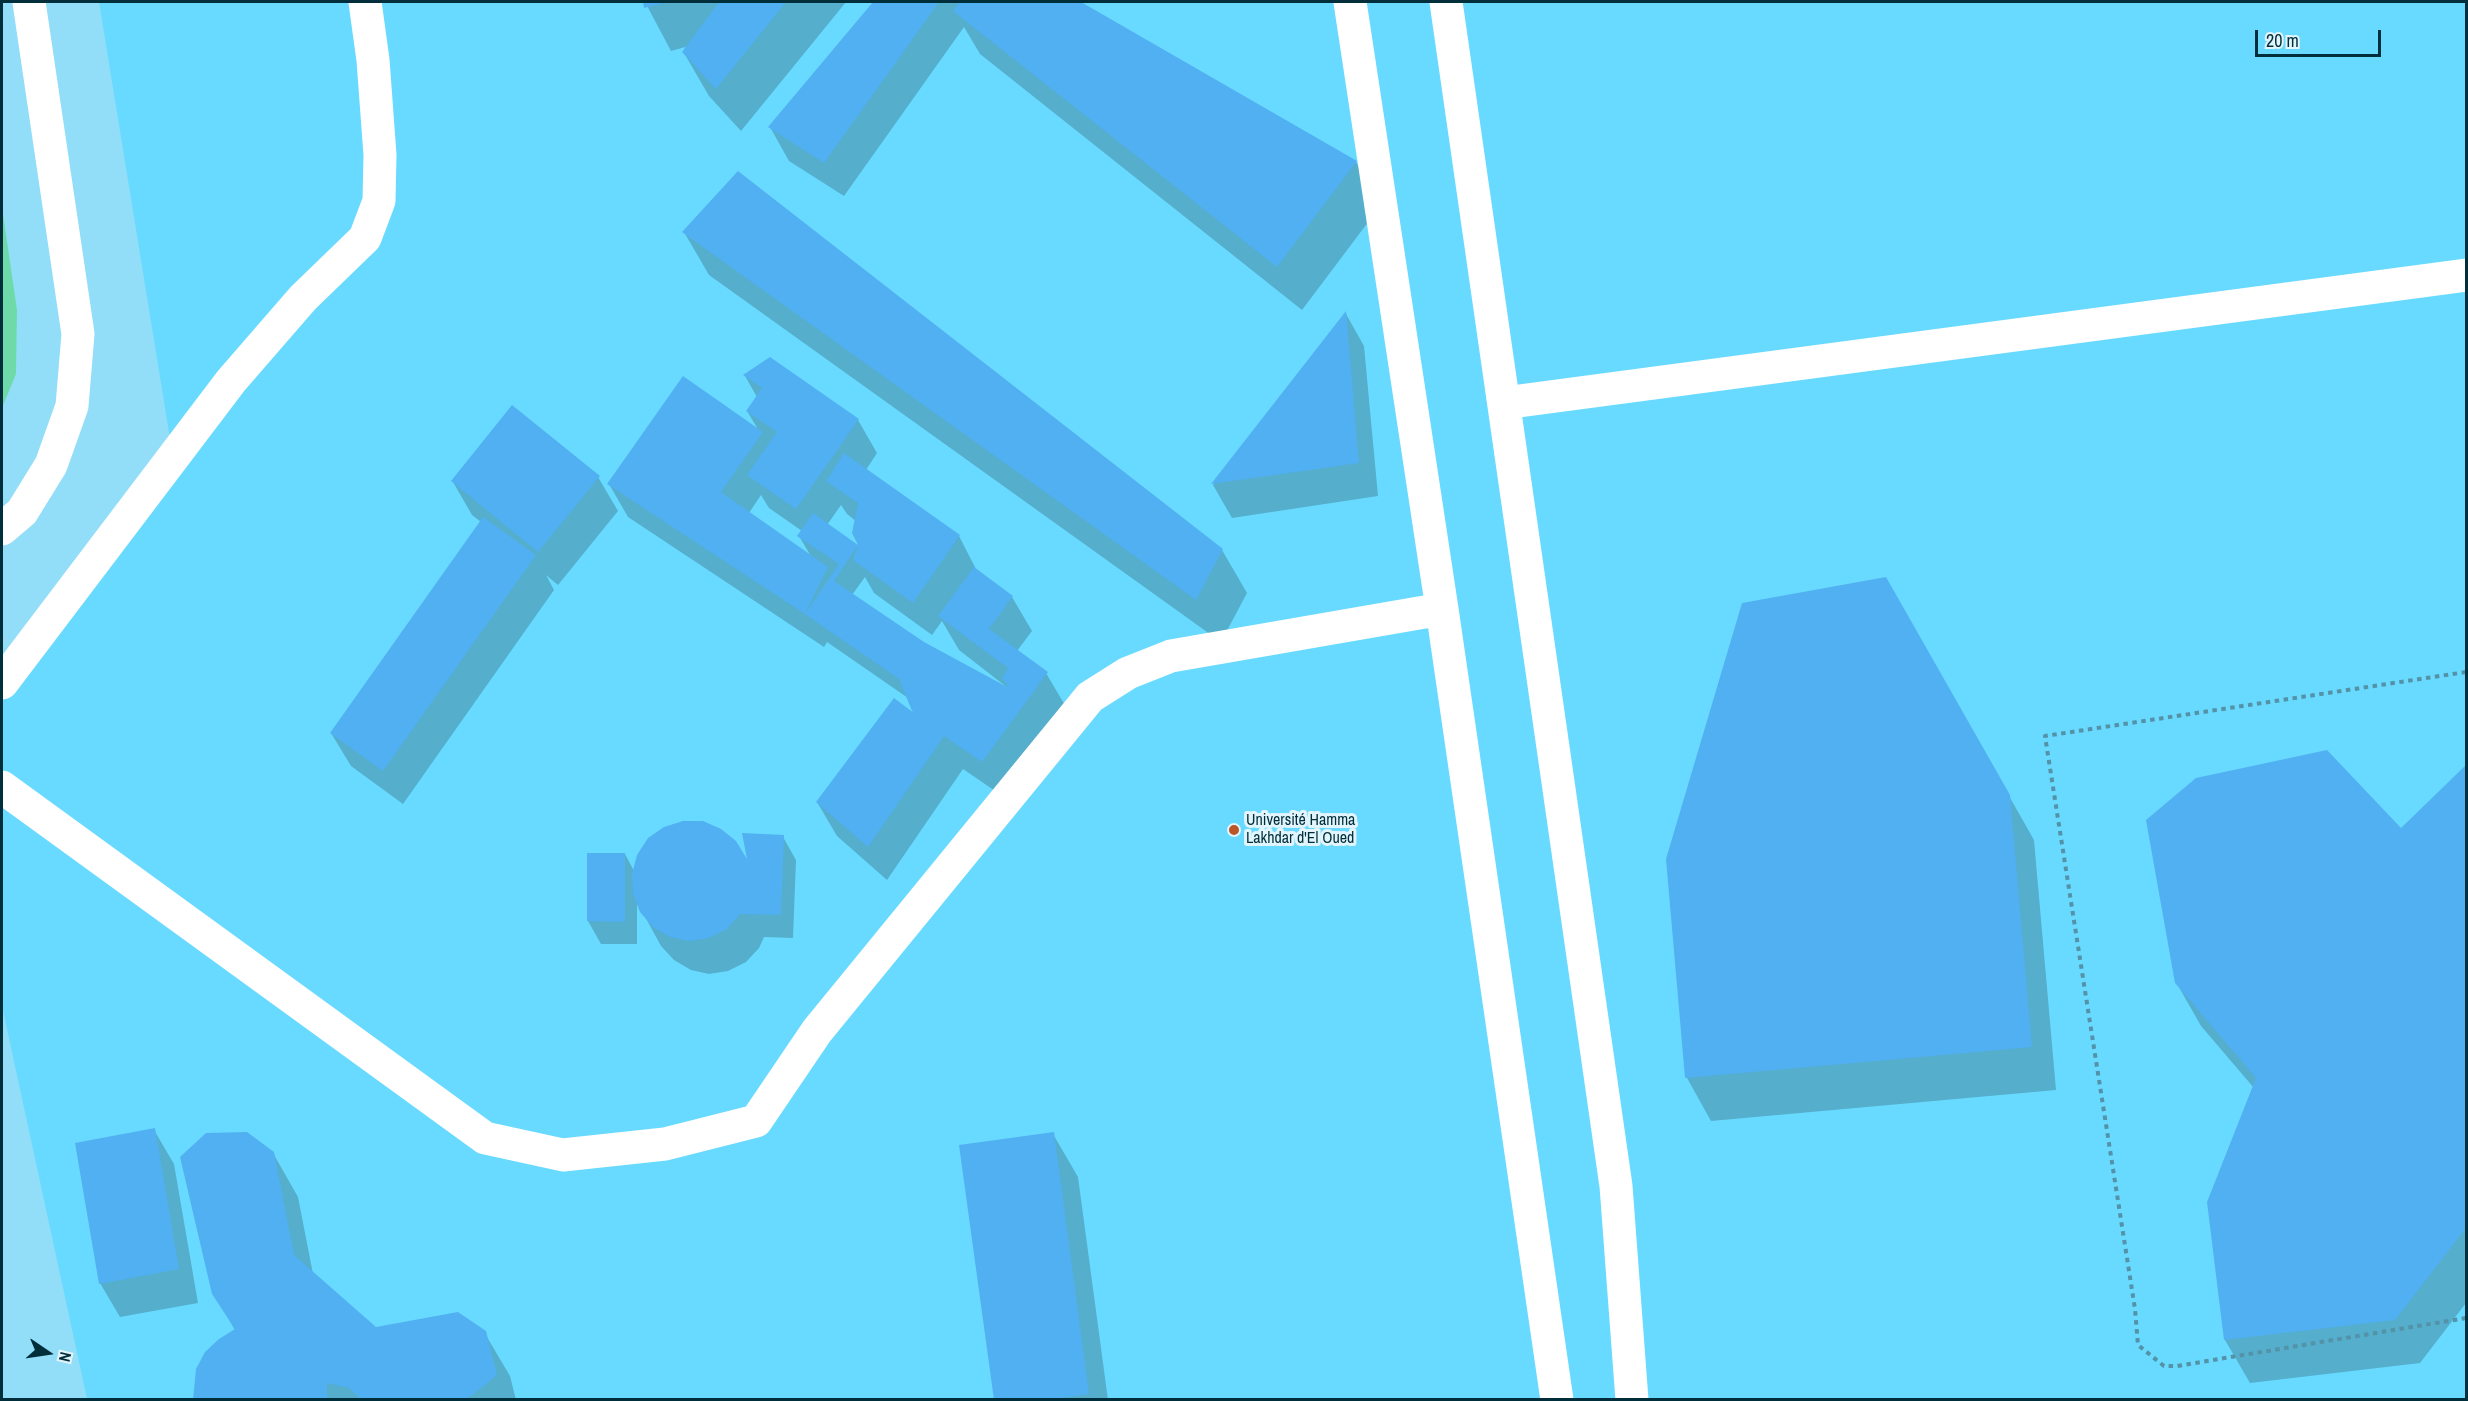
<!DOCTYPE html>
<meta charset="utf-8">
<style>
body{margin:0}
#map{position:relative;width:2468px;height:1401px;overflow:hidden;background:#92def9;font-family:"Archivo Narrow",sans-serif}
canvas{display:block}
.frame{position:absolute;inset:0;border:3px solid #002e3b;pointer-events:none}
.north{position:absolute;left:18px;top:1323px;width:60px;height:60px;-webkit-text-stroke:4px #e3f5fc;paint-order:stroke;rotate:103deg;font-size:16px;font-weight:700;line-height:24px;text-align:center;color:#002e3b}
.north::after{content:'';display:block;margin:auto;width:21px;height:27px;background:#002e3b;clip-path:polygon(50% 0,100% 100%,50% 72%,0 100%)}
.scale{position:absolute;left:2255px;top:30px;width:126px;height:27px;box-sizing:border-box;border:3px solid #002e3b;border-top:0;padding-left:8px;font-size:18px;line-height:21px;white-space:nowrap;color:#002e3b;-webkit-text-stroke:4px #e3f5fc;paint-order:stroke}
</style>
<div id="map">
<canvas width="2468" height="1401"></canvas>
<div class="frame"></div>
<div class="north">N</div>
<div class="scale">20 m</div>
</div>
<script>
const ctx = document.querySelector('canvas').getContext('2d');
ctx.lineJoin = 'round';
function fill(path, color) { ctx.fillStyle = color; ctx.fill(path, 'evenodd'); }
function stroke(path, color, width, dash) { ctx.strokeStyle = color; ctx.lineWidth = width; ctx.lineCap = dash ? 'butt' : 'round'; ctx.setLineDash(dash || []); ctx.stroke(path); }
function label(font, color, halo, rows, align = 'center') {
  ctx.font = font + ' "Archivo Narrow",sans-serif'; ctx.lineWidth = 6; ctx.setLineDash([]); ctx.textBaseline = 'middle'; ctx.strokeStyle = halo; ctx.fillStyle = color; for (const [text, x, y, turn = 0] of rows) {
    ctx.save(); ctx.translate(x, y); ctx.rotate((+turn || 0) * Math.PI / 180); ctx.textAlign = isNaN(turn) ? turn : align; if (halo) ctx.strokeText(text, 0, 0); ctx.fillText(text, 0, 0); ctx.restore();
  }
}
fill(new Path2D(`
 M99 2H2466V1399H87L2 1006V655L173 457Z`), '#69daff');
fill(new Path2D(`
 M2 207 17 310 16 374 2 408Z`), '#6fdaa9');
fill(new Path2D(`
 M645 2H719V4L721 2H846L741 131 709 96 684 53 689 46 671 51Z
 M875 2H1078L1356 162 1381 205 1302 310 980 54 964 27 844 196 789 161 770 127Z
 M684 232 1222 550 1247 593 1221 642 709 275Z
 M1346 314 1364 346 1378 496 1232 518 1213 485Z
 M745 376 858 420 877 453 866 470 959 536 977 571 1012 597 1032 631 1017 651 1046 673 1066 707 1001 795 963 769 887 880 837 836 817 802 912 714 914 711 908 698 827 642 824 647 628 517 609 484 759 431 747 411 757 397ZM761 495 769 508 802 531 799 536 812 558 749 513ZM841 505 847 514 856 521 863 550 827 525ZM865 577 874 593 932 635 942 621 959 650 1013 692 923 644 852 595Z
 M598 477 618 511 558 585 546 575 554 590 403 804 351 766 331 733 481 522 472 515 453 482Z
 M1886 579 2034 840 2056 1090 1711 1121 1687 1078Z
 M2466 767V1303L2420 1363 2250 1383 2225 1340 2254 1088 2201 1026 2176 982 2401 830Z
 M783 837 796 860 793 938 764 937 759 948 746 962 728 971 709 974 691 970 674 960 661 946 637 902V944H601L588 921 625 854 634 871 750 866Z
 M154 1130 174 1164 198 1303 120 1317 100 1283Z
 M1053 1134 1078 1177 1108 1400H996Z
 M273 1153 298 1197 313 1274 375 1329 484 1332 510 1376 516 1400H194L197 1370 235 1330 214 1294Z`), '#0003');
fill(new Path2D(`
 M643 2H668L644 8Z
 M719 2H786L716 89 682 52Z
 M873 2H939L824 163 768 127Z
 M960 2H1081L1357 161 1277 267 953 11Z
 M738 171 1223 549 1196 600 682 232Z
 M1346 311 1359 463 1211 484Z
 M770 357 859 419 796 509 747 475 777 432 746 411 762 388 743 375Z
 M683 376 763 432 721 492 828 567 805 614 607 484Z
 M512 405 600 476 538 552 451 481Z
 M844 453 960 535 913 603 853 560 858 545 852 533 858 503 826 481Z
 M813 513 858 545 834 581 924 642 1009 688 1002 678 1008 668 938 616 974 567 1013 596 989 629 1048 672 982 762 944 736 868 847 816 802 894 698 918 716 912 711 899 679 805 614 839 564 797 536Z
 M483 517 536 555 383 771 330 733Z
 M1886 577 2010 795 2032 1047 1685 1078 1666 859 1742 603Z
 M2327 750 2401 828 2466 765V1228L2395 1320 2224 1340 2207 1202 2256 1078 2175 983 2146 820 2196 778Z
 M683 821H703L721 829 736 841 747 859 742 833 784 835 781 915 740 914 727 929 709 938 689 941 670 937 653 927 640 912 633 894 632 874 637 855 648 838 664 827Z
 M587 853H625V922L587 921Z
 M155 1128 179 1269 99 1284 75 1143Z
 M247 1132 274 1152 294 1255 376 1327 458 1312 486 1331 497 1375 470 1397 458 1400H361L349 1388 327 1383V1400H193L196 1369 205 1352 219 1339 235 1329 212 1294 180 1157 206 1133Z
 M1054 1132 1089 1394 1049 1400H994L959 1145Z`), '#51b0f2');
stroke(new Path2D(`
 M2466 672 2045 736 2135 1309 2138 1345 2164 1366H2177L2466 1318`), '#5392a7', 4, [4.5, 4.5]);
stroke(new Path2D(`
 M1350 2 1442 609 1557 1400
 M1446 2 1616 1186 1632 1400
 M1504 403 2466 275
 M2 529 22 512 51 465 72 406 78 334 29 2
 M2 683 231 381 303 298 365 238 379 201 380 155 373 60 365 2
 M2 787 485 1138 563 1155 665 1144 756 1121 817 1031 1090 697 1128 673 1171 656 1442 609`), '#fff', 33);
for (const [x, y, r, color] of [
 [1234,830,6,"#bb5528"]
]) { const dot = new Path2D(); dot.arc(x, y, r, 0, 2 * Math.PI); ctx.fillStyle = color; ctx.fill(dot); stroke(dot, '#e3f5fc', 2); }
label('16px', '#002e3b', '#e3f5fc', [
 ["Université Hamma",1246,821],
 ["Lakhdar d'El Oued",1246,839]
], 'left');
</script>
